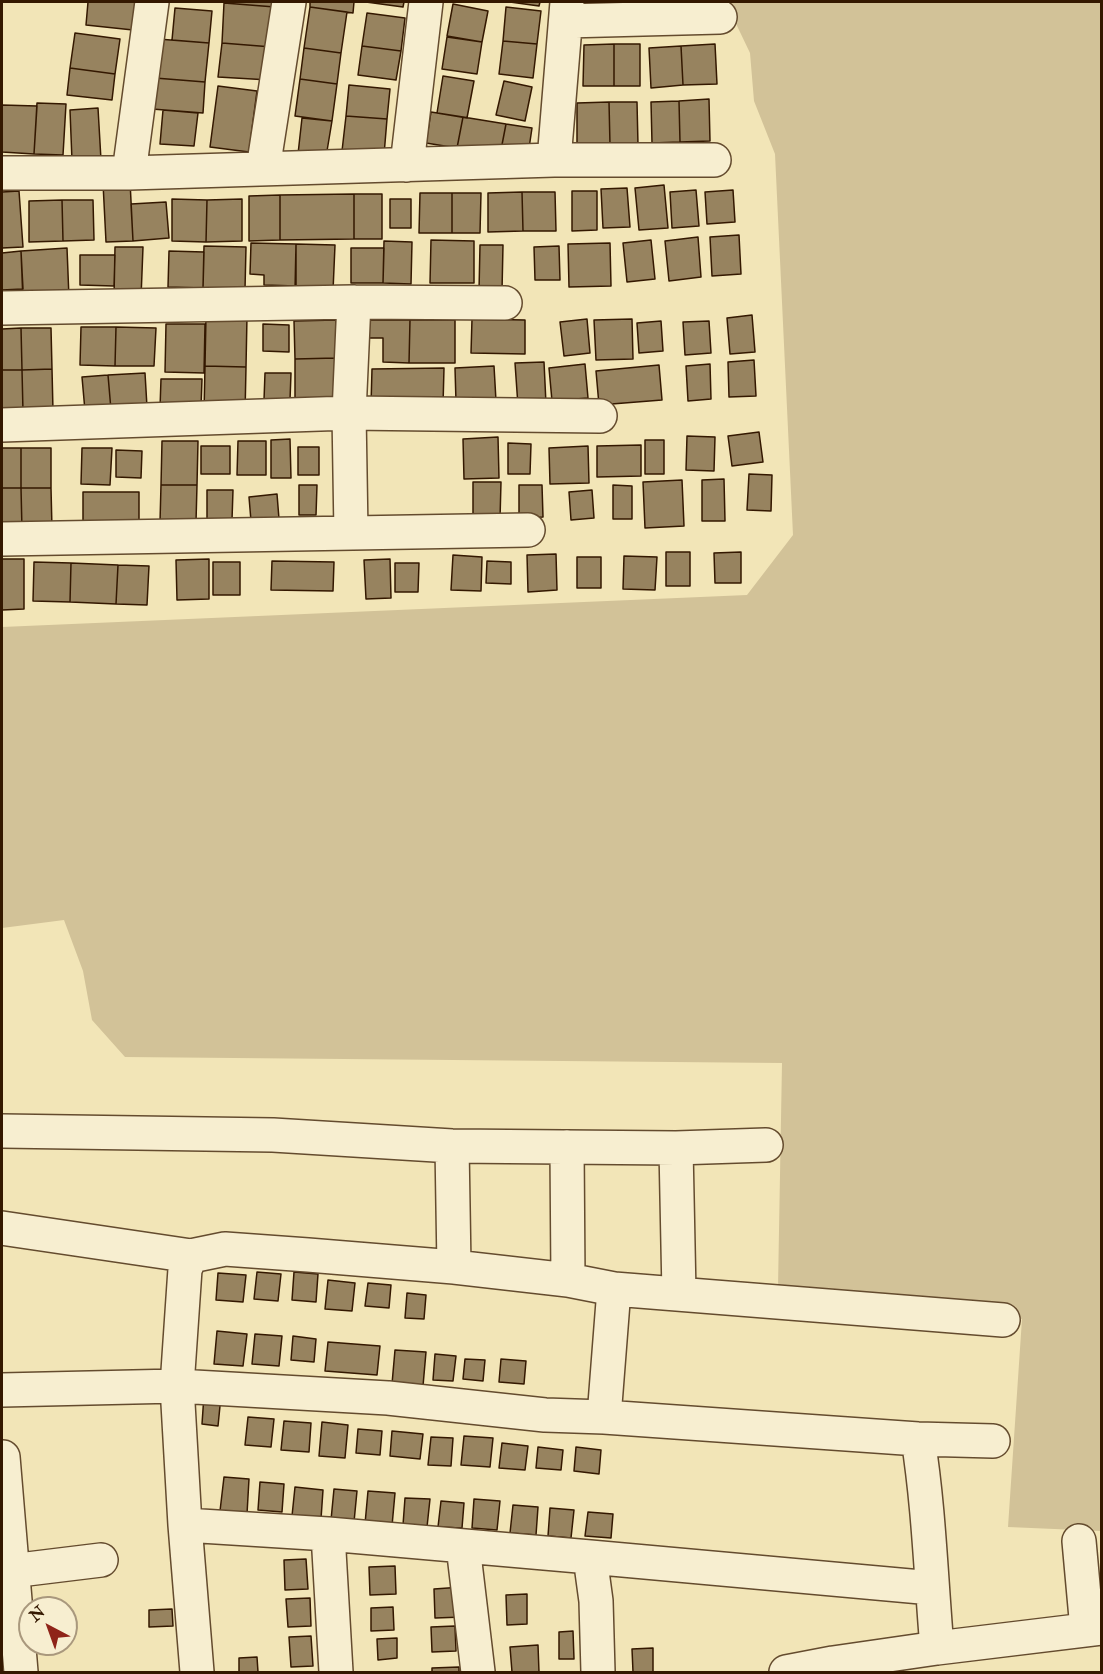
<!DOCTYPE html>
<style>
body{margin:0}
#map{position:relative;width:1103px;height:1674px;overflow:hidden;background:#f2e5b7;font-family:"IM FELL Double Pica",serif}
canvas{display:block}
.frame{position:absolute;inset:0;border:3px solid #341800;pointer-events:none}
.north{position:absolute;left:18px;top:1596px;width:60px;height:60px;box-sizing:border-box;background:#f7eed0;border:2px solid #a9987d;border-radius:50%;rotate:319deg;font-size:16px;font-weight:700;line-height:24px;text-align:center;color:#341800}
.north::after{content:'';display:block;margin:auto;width:21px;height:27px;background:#8f2418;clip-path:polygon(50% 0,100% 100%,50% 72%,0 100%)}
</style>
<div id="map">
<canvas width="1103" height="1674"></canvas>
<div class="frame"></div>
<div class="north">N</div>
</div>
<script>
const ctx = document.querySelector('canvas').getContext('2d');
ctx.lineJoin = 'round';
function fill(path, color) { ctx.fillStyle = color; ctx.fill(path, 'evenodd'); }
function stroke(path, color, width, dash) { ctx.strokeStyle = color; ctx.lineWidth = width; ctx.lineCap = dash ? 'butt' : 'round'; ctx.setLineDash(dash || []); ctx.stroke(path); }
fill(new Path2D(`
 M610 2H1101V1531L1008 1527 1022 1319 778 1287 782 1063 125 1057 92 1020 83 971 64 920 2 928V627L747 595 793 535 775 154 754 101 750 53 729 9 623 6Z`), '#d2c298');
const building = new Path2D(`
 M88 2H136L133 30 86 25Z
 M225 2H276L275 7 224 3Z
 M310 2H354L353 13 310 7Z
 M366 2H404L403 7Z
 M510 2H540L539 6Z
 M224 3 275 7 272 47 222 43Z
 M453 4 488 11 482 42 447 36Z
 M310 7 347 12 341 53 304 48Z
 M506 7 541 11 537 44 503 41Z
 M175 8 212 11 209 43 172 40Z
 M367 13 405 18 401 51 362 46Z
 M75 33 120 39 115 74 70 68Z
 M447 37 482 42 477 74 442 69Z
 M158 39 209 43 205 82 155 78Z
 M503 41 537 44 533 78 499 74Z
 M222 43 272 47 269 80 218 77Z
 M614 44V86H583L584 45Z
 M614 44H640V86H614Z
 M715 44 717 84 683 85 681 46Z
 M362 46 401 51 396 80 358 75Z
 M681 46 683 85 651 88 649 48Z
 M304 48 341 53 337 84 300 79Z
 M70 68 115 74 112 100 67 95Z
 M443 76 474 81 467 118 437 113Z
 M155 78 205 82 203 113 152 109Z
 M300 79 337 84 332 121 295 116Z
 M504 81 532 87 525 121 496 115Z
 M349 85 390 89 387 119 346 116Z
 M218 86 257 91 249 152 210 147Z
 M709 99 710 141 680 142 679 101Z
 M679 101 680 142 652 143 651 102Z
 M609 102 610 145 577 146V103Z
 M609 102H637L638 145H610Z
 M37 103 66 104 63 155 34 154Z
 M2 105 37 106 34 154 2 152Z
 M98 108 101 160 72 161 70 110Z
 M163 110 198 113 194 146 160 144Z
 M431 112 463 117 457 148 426 143Z
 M346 116 387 119 384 155 342 151Z
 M463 117 506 124 500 155 457 148Z
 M302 118 332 121 326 157 298 154Z
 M506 124 532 128 528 155 501 150Z
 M130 181 133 241 106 242 103 183Z
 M664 185 668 228 639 230 635 188Z
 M627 188 630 227 603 228 601 189Z
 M696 190 699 226 672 228 670 192Z
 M733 190 735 222 707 224 705 192Z
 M19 191 23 247 2 248V192Z
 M572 191H597V230L572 231Z
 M522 192 523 231 488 232V193Z
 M522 192H555L556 231H523Z
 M420 193H452V233H419Z
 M452 193H481L480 233H452Z
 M354 194V239L280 240V195Z
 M354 194H382V239H354Z
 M280 195V240L249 241V196Z
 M172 199 207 200 206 242 172 241Z
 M242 199V241L206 242 207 200Z
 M390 199H411V228H390Z
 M62 200H93L94 240 63 241Z
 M62 200 63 241 29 242V201Z
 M166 202 169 238 133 241 131 204Z
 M739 235 741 274 712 276 710 237Z
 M698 237 701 277 669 281 665 241Z
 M431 240 474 241V283H430Z
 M651 240 655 279 627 282 623 243Z
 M384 241 412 242 411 284 383 283Z
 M251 243 296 244V286L264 285V275L250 274Z
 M610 243 611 286 569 287 568 244Z
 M296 244 335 245 333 291 295 290Z
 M480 245H503L502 291H479Z
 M204 246 246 247 245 289 203 288Z
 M559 246 560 280H535L534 247Z
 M115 247H143L141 298H114Z
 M67 248 69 298 23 301 21 251Z
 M351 248H384L383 283H351Z
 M21 251 23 289 2 290V253Z
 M169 251 204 252 203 288 168 287Z
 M80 255H115L114 286 80 285Z
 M752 315 755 352 730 354 727 318Z
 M206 316H247L246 367 205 366Z
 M472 319 525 320V354L471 353Z
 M587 319 590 353 564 356 560 322Z
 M632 319 633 359 596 360 594 320Z
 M336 320V358L295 359 294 321Z
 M367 320H410L409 363 383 362V338H367Z
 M410 320H455V363H409Z
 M661 321 663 351 639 353 637 323Z
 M709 321 711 353 685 355 683 322Z
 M166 324H205L204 373 165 372Z
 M263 324 289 325V352L263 351Z
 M81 327H116L115 366 80 365Z
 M116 327 156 328 154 366H115Z
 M21 328H51L52 369 22 370Z
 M21 328 22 370H2V329Z
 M336 358 337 404 295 405V359Z
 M754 360 756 396 729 397 728 362Z
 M544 362 546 404 518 406 515 363Z
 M585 364 588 398 552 401 549 368Z
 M710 364 711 399 688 401 686 366Z
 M659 365 662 400 599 405 596 371Z
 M205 366 246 367 245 414 204 413Z
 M494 366 496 401 456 402 455 368Z
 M444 368 443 405H371L372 369Z
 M52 369 53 411 23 412 22 370Z
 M2 370H22L23 412H2Z
 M145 373 147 407 111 410 108 375Z
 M265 373H291L290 400H264Z
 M108 375 111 410 85 411 82 377Z
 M161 379H202L201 408H160Z
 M759 432 763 462 732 466 728 436Z
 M687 436 715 437 714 471 686 470Z
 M498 437 499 478 464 479 463 439Z
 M290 439 291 478H271V440Z
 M645 440H664V474H645Z
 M162 441H198L197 485H161Z
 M238 441H266V475H237Z
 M508 443 531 444 530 474H508Z
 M641 445V476L597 477V446Z
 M201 446H230V474H201Z
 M588 446 589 483 550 484 549 448Z
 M298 447H319V475H298Z
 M2 448H21V488H2Z
 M21 448H51V488H21Z
 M82 448H112L110 485 81 484Z
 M116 450 142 451 141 478 116 477Z
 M749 474 772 475 771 511 747 510Z
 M724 479 725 521H702V480Z
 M682 480 684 526 645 528 643 482Z
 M473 482H501L500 519H473Z
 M161 485H197L196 522H160Z
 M299 485H317L316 515H299Z
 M519 485H542L543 517 519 518Z
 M613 485 632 486V519H613Z
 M2 488H21L22 530H2Z
 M21 488H51L52 529 22 530Z
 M207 490H233L232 520 207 519Z
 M592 490 594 518 571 520 569 492Z
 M83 492H139V527L83 526Z
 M277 494 279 519 251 521 249 497Z
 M666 552H690V586H666Z
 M741 552V583H715L714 553Z
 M556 554 557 590 528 592 527 555Z
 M453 555 482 557 481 591 451 590Z
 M624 556 657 557 655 590 623 589Z
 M577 557H601V588H577Z
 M2 559H24V609L2 610Z
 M209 559V599L177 600 176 560Z
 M390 559 391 598 366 599 364 560Z
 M272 561 334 562 333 591 271 590Z
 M487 561 511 562V584L486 583Z
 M34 562 71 563 70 602 33 601Z
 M213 562H240V595H213Z
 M71 563 118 565 116 604 70 602Z
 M395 563H419L418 592H395Z
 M118 565 149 566 147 605 116 604Z
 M257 1272 281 1274 278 1301 254 1299Z
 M294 1272 318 1274 316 1302 292 1300Z
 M218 1273 246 1275 243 1302 216 1300Z
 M328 1280 355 1283 352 1311 325 1309Z
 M368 1283 391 1285 389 1308 365 1306Z
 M407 1293 426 1295 424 1319 405 1318Z
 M217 1331 247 1334 243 1366 214 1364Z
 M255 1334 282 1336 279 1366 252 1364Z
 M293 1336 316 1339 314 1362 291 1360Z
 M328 1342 380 1346 377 1375 325 1371Z
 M395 1350 426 1352 423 1386 392 1384Z
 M435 1354 456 1356 453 1381 433 1380Z
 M465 1359 485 1360 483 1381 463 1379Z
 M501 1359 526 1361 524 1384 499 1382Z
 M204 1395 221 1396 218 1426 202 1424Z
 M248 1417 274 1419 271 1447 245 1445Z
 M284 1421 311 1423 309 1452 281 1450Z
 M322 1422 348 1425 345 1458 319 1456Z
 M358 1429 382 1431 380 1455 356 1453Z
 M392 1431 423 1434 420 1459 390 1456Z
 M464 1436 493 1438 490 1467 461 1465Z
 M431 1437 453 1438 451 1466 428 1465Z
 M502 1443 528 1446 525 1470 499 1468Z
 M538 1447 563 1450 561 1470 536 1468Z
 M576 1447 601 1450 599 1474 574 1471Z
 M224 1477 249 1479 247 1514 220 1511Z
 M260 1482 284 1484 282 1512 258 1510Z
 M295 1487 323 1490 321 1519 292 1516Z
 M334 1489 357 1491 354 1522 331 1520Z
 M368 1491 395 1493 392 1526 365 1524Z
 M405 1498 430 1499 427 1527 403 1525Z
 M474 1499 500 1501 497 1530 472 1528Z
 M441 1501 464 1503 462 1528 438 1527Z
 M513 1505 538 1507 536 1535 510 1533Z
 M550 1508 574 1510 571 1538 548 1536Z
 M588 1512 613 1514 611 1538 585 1536Z
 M306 1559 308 1589 285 1590 284 1560Z
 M395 1566 396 1594 370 1595 369 1567Z
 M462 1587 463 1617 435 1618 434 1589Z
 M527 1594V1624L507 1625 506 1595Z
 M310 1598 311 1626 288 1627 286 1599Z
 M393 1607 394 1630 371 1631V1608Z
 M172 1609 173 1626 149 1627V1610Z
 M455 1626 456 1651 432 1652 431 1627Z
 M573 1631 574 1659H559V1632Z
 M311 1636 313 1666 291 1667 289 1637Z
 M397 1638V1658L378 1660 377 1639Z
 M538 1645 539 1672H512L510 1647Z
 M653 1648V1672H633L632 1649Z
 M257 1657 258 1672H239V1658Z
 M459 1667V1672H432V1668Z`);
fill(building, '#97835f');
stroke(building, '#341800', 1.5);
const minor = new Path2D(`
 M566 21 720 17
 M554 160 567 2
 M407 165 426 2
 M263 169 289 2
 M2 173H129L554 160H714
 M129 173 152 2
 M2 308 354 302 505 303
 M2 425 349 413 600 416
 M351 533 349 413 354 302
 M2 539 528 530
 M2 1131 273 1135 452 1146 676 1148 766 1145
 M452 1146 454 1267
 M567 1147 568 1280
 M676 1148 679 1294
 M2 1228 191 1256 225 1249 308 1255 454 1267 568 1280 614 1289 1003 1320
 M191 1256 185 1269 177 1386 185 1525 197 1672
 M2 1390 177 1386 388 1398 545 1415 604 1417 918 1439 993 1441
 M604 1417 614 1289
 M918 1439C929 1508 931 1578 937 1648
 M3 1457 21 1672
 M185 1525 328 1534 590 1557 596 1601 598 1672
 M328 1534 336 1672
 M1079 1541 1087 1629
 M463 1546 478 1672
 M590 1557 932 1588
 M11 1571 101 1560
 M786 1672 833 1663 937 1648 1102 1628`);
stroke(minor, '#644b2e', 36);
stroke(minor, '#f7eed0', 33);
</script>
